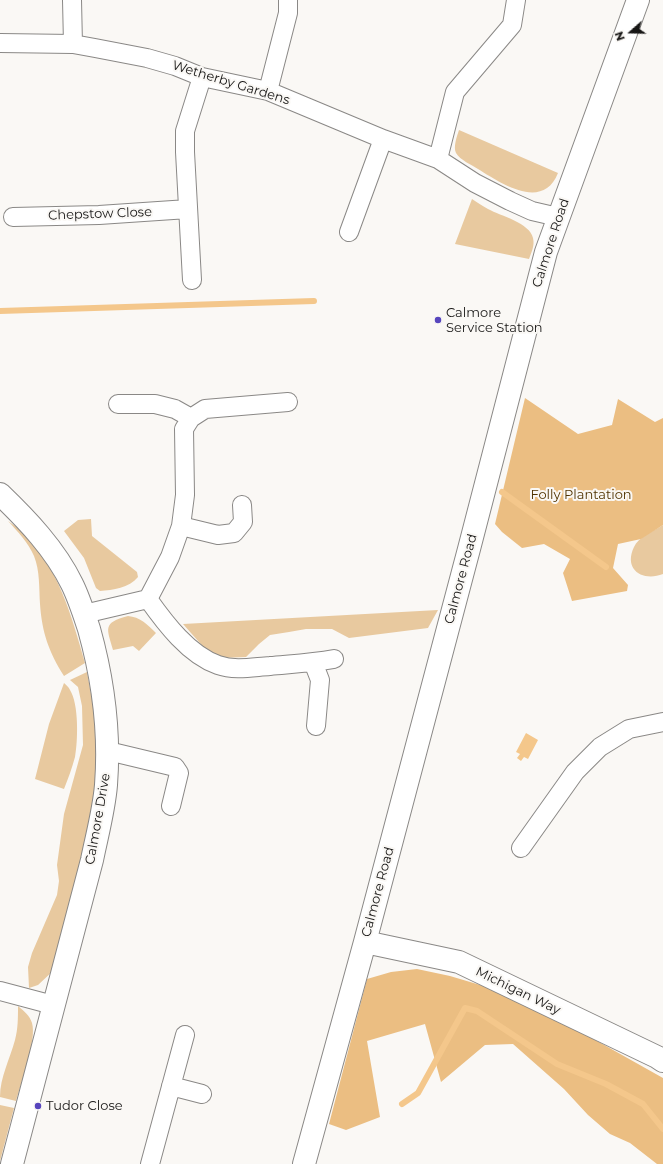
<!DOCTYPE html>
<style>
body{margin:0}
#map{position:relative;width:663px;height:1164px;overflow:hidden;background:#faf8f5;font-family:Montserrat,sans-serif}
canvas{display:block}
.north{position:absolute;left:611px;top:12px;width:40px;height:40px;-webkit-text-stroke:3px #faf8f5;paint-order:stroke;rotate:250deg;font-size:11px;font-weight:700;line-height:16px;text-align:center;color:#171615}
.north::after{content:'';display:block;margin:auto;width:14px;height:18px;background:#171615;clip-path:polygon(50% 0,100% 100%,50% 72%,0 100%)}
</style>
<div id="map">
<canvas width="663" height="1164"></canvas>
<div class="north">N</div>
</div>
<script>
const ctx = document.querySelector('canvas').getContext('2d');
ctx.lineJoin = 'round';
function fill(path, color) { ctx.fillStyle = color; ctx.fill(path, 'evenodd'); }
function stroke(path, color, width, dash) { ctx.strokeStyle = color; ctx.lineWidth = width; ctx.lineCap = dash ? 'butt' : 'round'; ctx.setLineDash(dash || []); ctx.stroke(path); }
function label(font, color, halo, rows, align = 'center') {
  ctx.font = font + ' Montserrat,sans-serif'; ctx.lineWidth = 4; ctx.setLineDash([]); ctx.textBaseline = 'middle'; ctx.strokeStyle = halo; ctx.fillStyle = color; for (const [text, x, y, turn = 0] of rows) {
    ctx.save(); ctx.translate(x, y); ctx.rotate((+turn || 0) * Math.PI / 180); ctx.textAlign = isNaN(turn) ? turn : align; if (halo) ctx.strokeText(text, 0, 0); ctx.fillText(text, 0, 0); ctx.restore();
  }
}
fill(new Path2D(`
 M459 130 558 173C543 211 502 184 478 169 472 165 460 160 456 153 453 147 457 136 459 130Z
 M472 199C477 202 482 206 488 209 501 216 530 223 533 238 535 246 531 253 529 259L455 244Z
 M91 519 92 536 137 572 138 577C129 588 113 590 100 591L96 588 84 558 64 531 78 520Z
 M8 521C13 525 19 528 23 532 58 566 72 617 85 663L64 676C49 652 42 633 40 604 39 588 40 571 34 556 28 542 18 532 8 521Z
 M663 525V574C643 582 623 570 634 547 638 537 654 531 663 525Z
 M438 610 428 628 349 638 332 629H306L289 632 270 635 259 644 246 657 221 658 206 650 183 624Z
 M128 616C140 617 147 624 156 633L139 651 133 646 113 650C107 628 102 623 128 616Z
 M87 672 94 710 99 775 94 808 53 971 38 985 29 988 28 967 32 953 57 895 59 881 57 865 64 814 83 745 82 706 78 687 70 680Z
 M64 683C66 685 69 687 70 690 79 704 78 741 75 757 72 768 68 779 64 789L35 779 49 724Z
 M18 1006C24 1011 30 1016 32 1023 37 1040 21 1083 16 1101L0 1097C0 1077 10 1059 15 1040 18 1029 18 1018 18 1006Z
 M0 1105 14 1108 0 1161Z`), '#e8c99f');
fill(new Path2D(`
 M525 398 578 434 612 425 618 399 655 422 663 418V525L641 539 618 544 613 568 628 585 627 591 572 601 563 573 570 559 544 544 522 548 502 532 495 524Z
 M417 969 450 976 497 990 565 1023 663 1078V1164H657L630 1143 610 1134 588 1115 564 1089 513 1044 485 1045 441 1082 425 1024 367 1041 380 1117 346 1130 329 1124 367 979 391 972Z`), '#ebbe82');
fill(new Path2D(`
 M526 733 538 740 528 759 524 757 521 761 517 758 520 754 516 752Z`), '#f4c78b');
stroke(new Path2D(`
 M0 311 314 301
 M502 492 606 567
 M402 1104 418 1093 465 1008 477 1011 557 1064 606 1084 643 1104 663 1129`), '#f4c78b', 6);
const street = new Path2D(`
 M72 0 73 44
 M0 43 73 44 95 48 147 58 175 66 202 77 268 91 383 139 438 159 475 183 510 201 532 211 558 217
 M268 91 288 13V0
 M438 159 455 92 512 25 516 0
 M13 217 99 215 188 209
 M349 232 383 139
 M192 280 185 152V131L202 77
 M288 402 205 409 191 418 184 429 185 495 181 526 170 557 148 599C165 623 189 655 218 665 235 671 253 667 270 666 291 664 312 663 334 659
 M118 404H155L175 409 191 418
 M181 526 218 535 234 533 243 522 242 505
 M84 614 148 599
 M313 662 320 680 316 726
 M108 751 175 767 179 773 171 806
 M521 848 575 772 600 747 629 729 663 722
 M0 991 53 1005
 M171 1086 202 1094
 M150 1164 185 1035`);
const secondary = new Path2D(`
 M0 494C27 520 55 549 72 584 79 598 84 614 89 629 103 679 110 733 106 785 104 810 97 835 92 860L12 1164
 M365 942 459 962 657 1057 663 1061
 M304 1164 365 942 469 549 546 252 638 0`);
stroke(street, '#8a8886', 20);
stroke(secondary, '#8a8886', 24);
stroke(street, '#fff', 18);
stroke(secondary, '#fff', 22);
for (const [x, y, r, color] of [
 [438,320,4,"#5745bd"],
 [38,1106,4,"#5745bd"]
]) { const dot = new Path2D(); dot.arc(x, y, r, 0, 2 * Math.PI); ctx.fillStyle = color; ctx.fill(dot); stroke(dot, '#faf8f5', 1.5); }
label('13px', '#171615', '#faf8f5', [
 ["Wetherby Gardens",231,83,17],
 ["Chepstow Close",100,214,-2],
 ["Calmore Road",551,243,-72],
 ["Calmore Road",461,579,-75],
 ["Calmore Drive",98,819,-80],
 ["Calmore Road",378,892,-75],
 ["Michigan Way",518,991,26]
]);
label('13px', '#171615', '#faf8f5', [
 ["Calmore",446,313],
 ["Service Station",446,328],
 ["Tudor Close",46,1106]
], 'left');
label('13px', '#503301', '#faf8f5', [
 ["Folly Plantation",581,495]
]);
</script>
